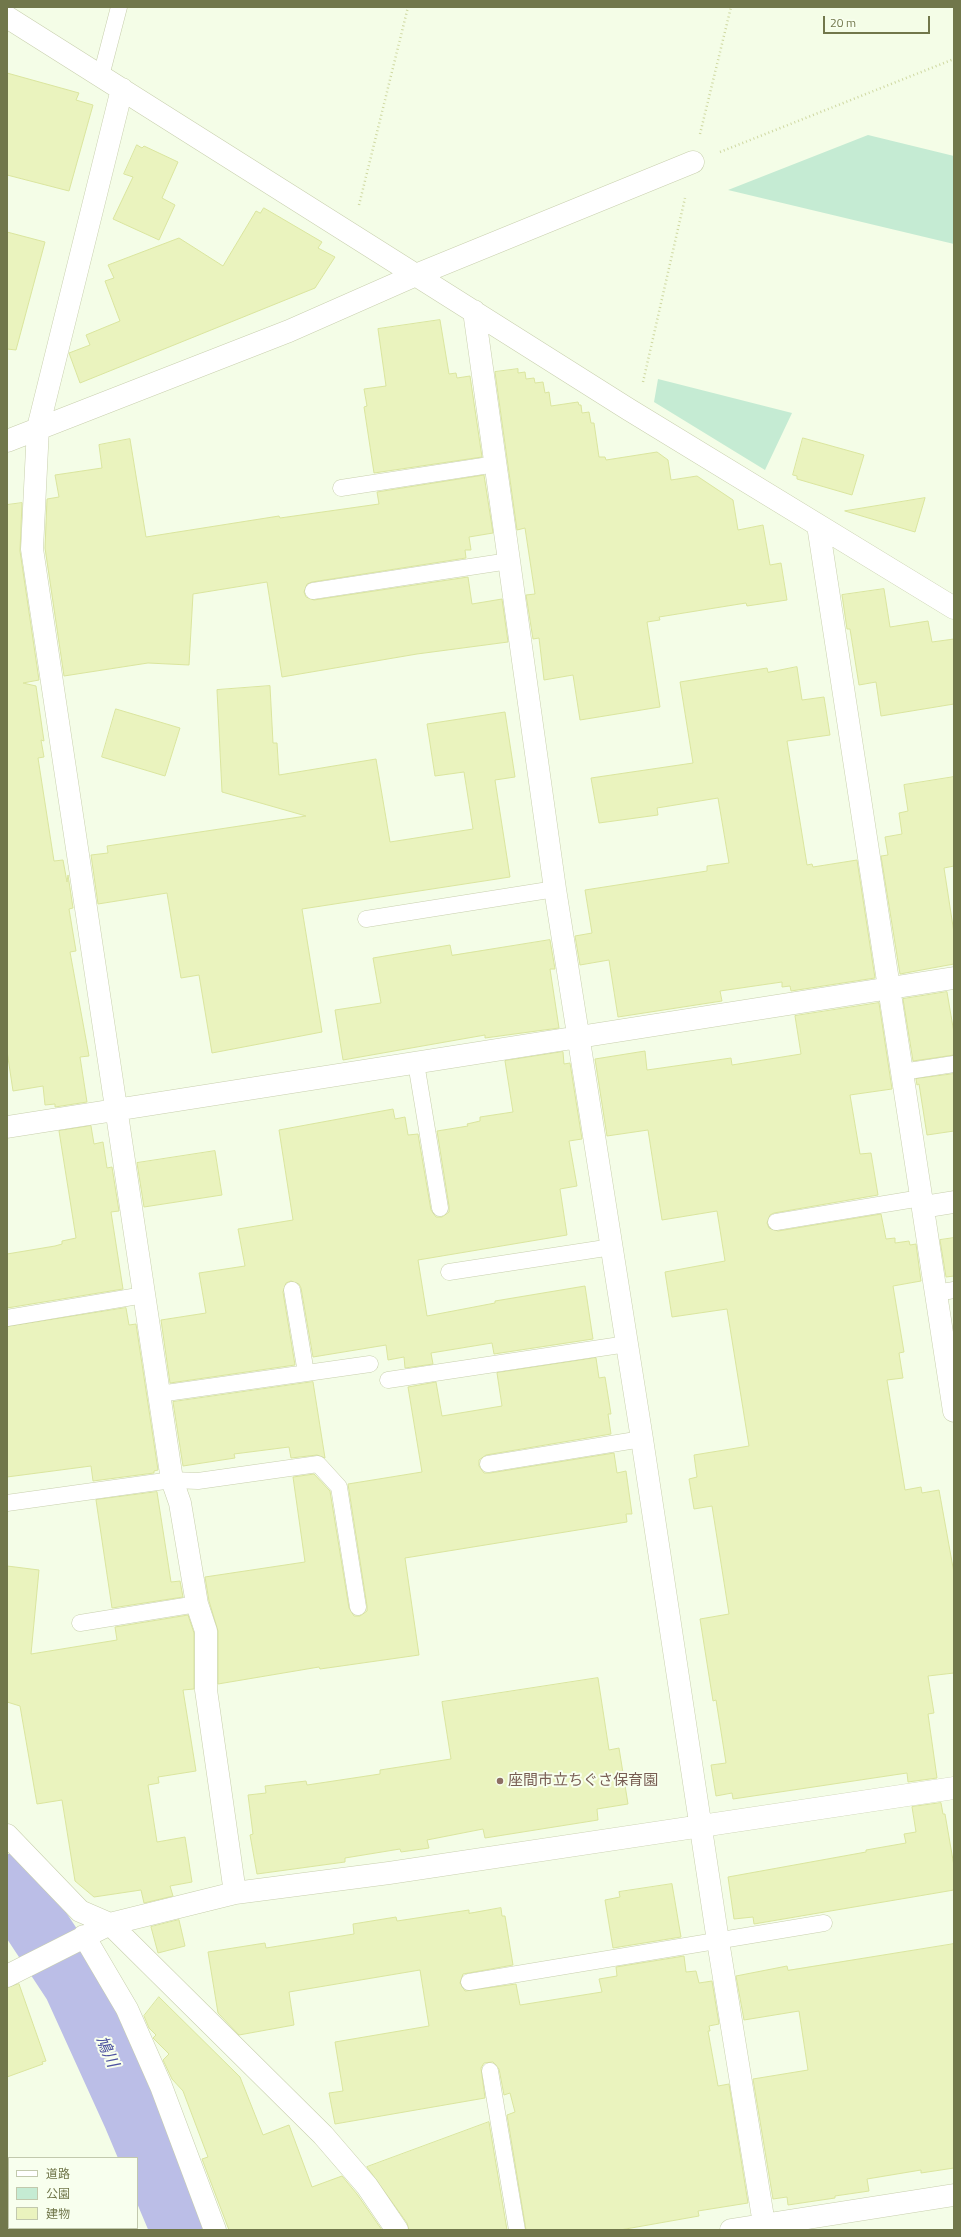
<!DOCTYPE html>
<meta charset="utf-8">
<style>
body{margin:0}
#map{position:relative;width:961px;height:2237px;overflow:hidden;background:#f4fde7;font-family:"Titillium Web","Noto Sans JP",sans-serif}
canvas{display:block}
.frame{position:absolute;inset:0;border:8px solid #71774b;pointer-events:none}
.legend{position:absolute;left:8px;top:2157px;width:130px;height:72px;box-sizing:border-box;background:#f8ffee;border:1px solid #c2c9ad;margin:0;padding:5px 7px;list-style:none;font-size:12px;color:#71774b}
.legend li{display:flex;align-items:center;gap:8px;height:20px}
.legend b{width:20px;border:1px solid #c2c9ad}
.scale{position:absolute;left:823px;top:16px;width:107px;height:18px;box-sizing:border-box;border:2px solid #71774b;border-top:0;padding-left:5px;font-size:12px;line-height:14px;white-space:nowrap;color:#71774b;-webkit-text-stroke:3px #f8ffee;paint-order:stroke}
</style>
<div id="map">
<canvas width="961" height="2237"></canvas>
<div class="frame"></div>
<ul class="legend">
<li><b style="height:5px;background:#fff"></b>道路</li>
<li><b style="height:11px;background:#c5ebd3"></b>公園</li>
<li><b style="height:11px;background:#eaf3be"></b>建物</li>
</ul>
<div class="scale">20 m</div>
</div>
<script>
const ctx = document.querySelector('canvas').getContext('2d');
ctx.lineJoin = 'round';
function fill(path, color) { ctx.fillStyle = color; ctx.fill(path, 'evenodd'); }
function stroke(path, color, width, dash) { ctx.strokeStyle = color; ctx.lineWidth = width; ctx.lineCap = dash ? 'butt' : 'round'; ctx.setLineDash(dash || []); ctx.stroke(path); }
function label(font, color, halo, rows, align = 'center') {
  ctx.font = font + ' "Titillium Web","Noto Sans JP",sans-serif'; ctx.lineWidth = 4; ctx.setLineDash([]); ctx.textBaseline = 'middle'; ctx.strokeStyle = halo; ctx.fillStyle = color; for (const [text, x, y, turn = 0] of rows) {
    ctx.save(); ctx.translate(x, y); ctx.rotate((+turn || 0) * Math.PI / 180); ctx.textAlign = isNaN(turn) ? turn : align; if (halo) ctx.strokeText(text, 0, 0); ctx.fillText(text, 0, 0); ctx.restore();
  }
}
fill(new Path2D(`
 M868 135 954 156V244L728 190Z
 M658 379 792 413 765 470 654 402Z`), '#c5ebd3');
stroke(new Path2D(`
 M7 1886 23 1905 75 1984 135 2116 183 2230`), '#bbbee7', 64);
const building = new Path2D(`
 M7 73 79 93 76 100 93 105 69 191 7 175Z
 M137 145 142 148 144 146 178 162 162 198 175 205 159 240 113 219 133 177 124 174Z
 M264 208 322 242 318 248 335 257 315 288 80 383 69 353 90 345 86 335 120 321 105 281 114 278 108 265 179 238 223 266 256 211 260 213Z
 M7 232 45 242 16 350 7 349Z
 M440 320 449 374 456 373 457 378 470 376 482 457 374 473 364 407 367 406 364 389 386 386 378 329Z
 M518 369V373L525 372 526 379 534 378 535 383 543 382 545 393 549 392 551 406 578 402 579 405H581L582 413 589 412 591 423H594L599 457H605L606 460 657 452 668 460 671 480 697 476 733 500 738 530 763 525 770 565 781 563 787 600 747 606 746 603 659 617 660 620 647 622 660 707 580 720 573 675 544 680 539 638 533 639 526 595 535 594 525 528 517 530 495 372Z
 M803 438 864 455 852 495 797 479V476L793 475Z
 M130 439 146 537 279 516 280 518 379 504 377 492 484 475 493 533 469 537 471 550H465L466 558 312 582 307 584 304 592 306 597 314 600 468 577 472 604 502 599 508 642 417 654 282 677 267 582 193 594 189 665 148 663 64 676 45 548 47 499 59 497 55 475 102 468 99 445Z
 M925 498 915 532 845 511Z
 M22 503 20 551 39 680 23 683 36 686 44 741 41 740 44 757 38 758 54 861 63 860 67 882 68 875 73 908 69 909 76 951 70 952 89 1056 80 1057 87 1102 55 1107V1104L45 1105 43 1086 13 1091 7 1051V505Z
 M884 589 890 627 928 621 932 642 954 639V704L881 716 876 682 859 685 850 629H847L842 595Z
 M797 667 802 700 824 697 830 735 787 741 807 865 812 864 813 867 857 860 875 978 791 991 790 986 782 987V982L720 991 722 1001 618 1017 609 960 580 965 575 936 592 933 585 890 707 871V866L729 863 718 798 657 808 658 815 599 823 591 778 693 763 680 682 767 668 768 672Z
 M270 686 273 743H277L279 775 376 759 390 842 473 829 464 772 435 776 427 724 505 712 515 777 495 780 510 877 302 909 322 1032 212 1053 199 975 181 978 167 893 98 904 91 855 108 853 107 846 306 816 222 792 217 690Z
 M116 709 180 728 165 776 102 757Z
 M954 777V866L944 868 954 933V964L900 974 881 856 888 855 885 837 902 834 899 813 908 811 904 785Z
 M550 940 555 969H550L559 1028 485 1038V1035L343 1060 335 1010 381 1003 373 958 450 945 452 955Z
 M947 992 954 1033V1055L913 1061 903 999Z
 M879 1003 892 1089 850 1095 860 1154 871 1153 878 1195 774 1213 770 1215 767 1223 769 1228 778 1231 881 1214 886 1239 895 1238V1243L909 1241 910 1245 916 1244 921 1281 893 1286 904 1352 899 1353 903 1378 887 1380 905 1490 921 1487 922 1493 939 1490 954 1573V1673L928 1676 934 1713 928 1714 937 1778 908 1782 907 1773 733 1799 732 1793 716 1796 711 1765 726 1763 716 1700 713 1701 700 1619 729 1614 712 1506 694 1509 689 1479 697 1477 694 1455 749 1446 727 1309 672 1317 665 1272 725 1261 717 1211 662 1220 648 1130 607 1136 595 1059 645 1051 647 1070 731 1058 732 1065 801 1054 795 1016Z
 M563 1052 564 1064 570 1063 582 1139 569 1141 577 1186 560 1189 567 1235 418 1260 427 1316 495 1303V1301L585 1286 593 1339 494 1354 492 1343 431 1353 433 1364 405 1368 404 1357 388 1360 386 1345 313 1357 301 1288 299 1284 291 1281 286 1283 283 1292 295 1365 170 1383 161 1320 206 1313 199 1273 245 1266 238 1229 293 1220 279 1130 393 1109 395 1119 405 1117 408 1135 418 1134 431 1210 436 1217H442L449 1212V1206L437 1131 468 1126 467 1124 480 1121V1117L513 1112 505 1061Z
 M954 1074V1131L927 1135 919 1084 917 1085 916 1079Z
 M91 1126 94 1144 103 1142 107 1168 112 1167 119 1211 111 1212 123 1289 7 1308V1254L55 1246 62 1244V1241L76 1238 59 1131Z
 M215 1151 222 1195 144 1207 137 1163Z
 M954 1238V1276L946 1277 940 1240Z
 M126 1308 129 1325 136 1324 158 1470 154 1471V1473L93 1481 91 1466 7 1477V1327Z
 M596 1358 599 1378 605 1377 611 1414H608L611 1434 486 1455 479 1460V1466L484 1473H490L614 1453 617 1473 626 1471 632 1514H626L627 1522 405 1558 419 1655 320 1669 319 1667 218 1684V1631L209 1601 205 1577 305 1562 293 1477 314 1474 330 1491 349 1608 354 1616H360L367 1611V1606L348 1484 422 1472 408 1387 436 1382 442 1416 502 1406 497 1373Z
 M313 1382 325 1458 317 1455 291 1458 289 1447 234 1454 235 1458 183 1466 173 1402Z
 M157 1492 171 1582 180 1581 183 1597 112 1608 96 1500Z
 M7 1566 39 1570 31 1654 117 1640 115 1627 188 1615 194 1633V1689L183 1690 196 1771 158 1777 159 1783 148 1785 157 1842 185 1837 192 1882 170 1886 173 1896 144 1903 141 1890 94 1897 75 1881 62 1800 37 1804 20 1706 7 1702Z
 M598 1678 609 1750 619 1748 628 1804 597 1809 598 1820 485 1838 483 1829 427 1840 429 1848 401 1852 400 1849 345 1858V1862L257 1874 250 1835 253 1834 248 1795 266 1793 265 1786 306 1781 307 1785 380 1774V1770L451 1759 442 1702Z
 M941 1803 943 1814H945L954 1866V1890L754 1924 753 1917 734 1919 728 1877 866 1852V1850L906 1843 904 1834 916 1832 912 1807Z
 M672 1884 681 1937 613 1948 605 1900 620 1897 619 1892Z
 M501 1908 502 1916H505L513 1965 463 1974 460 1983 465 1991 516 1984 520 2005 602 1992 599 1979 617 1976 616 1967 684 1956 686 1972 696 1971 699 1983 712 1981 719 2024 709 2026 710 2031H708L718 2086 729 2084 748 2203 698 2211 699 2216 620 2230H526L507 2115 515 2112 510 2093 504 2095 499 2069 493 2062 484 2063 481 2068 485 2098 335 2124 329 2093 343 2091 335 2042 429 2026 420 1970 289 1992 294 2025 239 2035 218 2013 208 1952 265 1943 266 1948 354 1934 353 1924 396 1917 397 1921 469 1910V1913Z
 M179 1920 185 1946 158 1953 151 1927Z
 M954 1944V2168L921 2173V2170L867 2179 869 2191 835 2196V2198L788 2205 787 2197 773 2199 753 2079 808 2070 799 2011 744 2020 736 1976 787 1966 788 1970Z
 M19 1984 46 2061 42 2062 43 2064 7 2077V1988Z
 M159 1997 240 2077 263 2135 289 2125 312 2187 342 2176 357 2194 382 2230H229L202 2159 208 2157 183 2091 172 2079 163 2060 169 2054 153 2038 156 2035 149 2028 144 2016Z
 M489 2122 507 2230H409L407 2223 367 2167Z`);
fill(building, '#eaf3be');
stroke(building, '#dae59e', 1);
const service = new Path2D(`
 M101 76 119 7
 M341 488 496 464
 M313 591 509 561
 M366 919 555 889
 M416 1063 440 1208
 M902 1072 954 1064
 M776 1222 921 1198
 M449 1272 612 1247
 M292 1290 306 1373
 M936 1293 954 1290
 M7 1318 144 1295
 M388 1380 627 1344
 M159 1394 370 1364
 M488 1464 642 1439
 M7 1503 172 1480 198 1481 318 1464 339 1487 358 1607
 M80 1623 197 1604
 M469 1982 824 1923
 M490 2071 517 2230`);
const minor = new Path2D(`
 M7 17 628 409 954 608
 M122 89 38 428 32 549 172 1480 180 1503 197 1604 206 1631V1690L235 1893
 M474 311 555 889 642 1439 718 1941 765 2230
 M7 441 289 331 416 275 693 162
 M818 525 954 1411
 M7 1127 954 978
 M923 1207 954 1202
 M7 1835 80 1911 110 1924 323 2135 367 2186 397 2230
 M84 1936 127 2009 161 2086 215 2230
 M7 1976 110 1924 235 1893 389 1873 954 1788
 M731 2230 954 2195`);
stroke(service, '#c8cfad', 17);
stroke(minor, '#c8cfad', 23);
stroke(new Path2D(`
 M700 134 731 7
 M720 152 954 59
 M359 205 408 7
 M643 382 685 198`), '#cfd8a1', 2.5, [1, 3]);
stroke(service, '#fff', 16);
stroke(minor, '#fff', 22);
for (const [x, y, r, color] of [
 [500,1781,4,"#8d6e63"]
]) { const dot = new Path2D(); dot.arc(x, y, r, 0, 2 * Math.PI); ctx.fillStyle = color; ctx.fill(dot); stroke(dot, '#f8ffee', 1.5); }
label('15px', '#785e54', '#f8ffee', [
 ["座間市立ちぐさ保育園",508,1781]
], 'left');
label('italic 16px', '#4d52a0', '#f8ffee', [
 ["鳩川",106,2052,65]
]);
</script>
